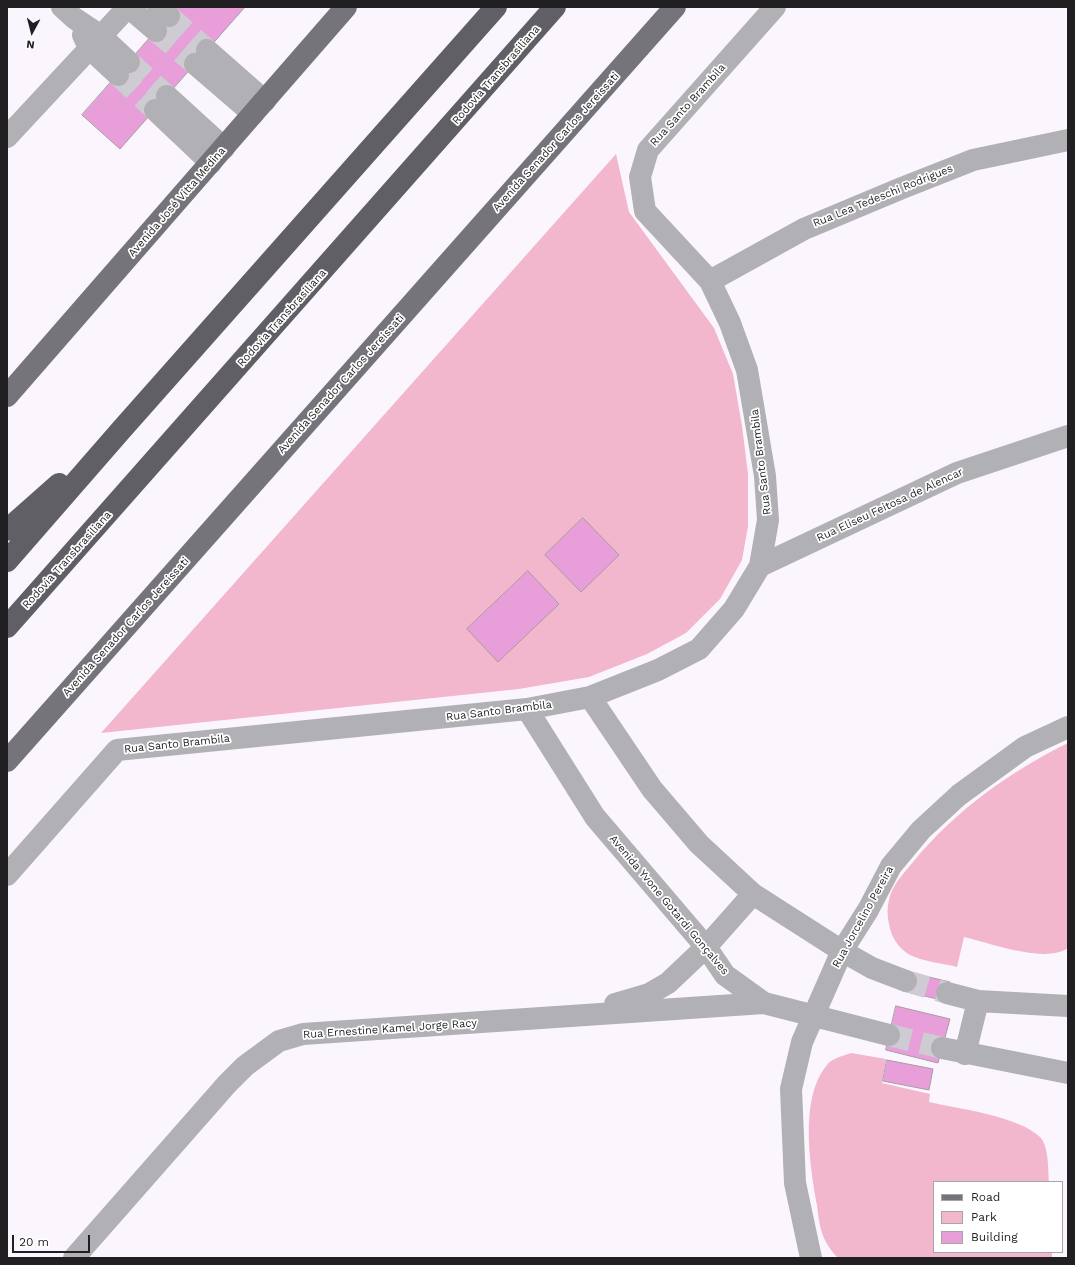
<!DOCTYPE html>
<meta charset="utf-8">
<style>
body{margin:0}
#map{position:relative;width:1075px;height:1265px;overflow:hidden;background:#fbf6fe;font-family:"Work Sans",sans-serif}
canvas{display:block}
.frame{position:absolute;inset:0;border:8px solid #211f22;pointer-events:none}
.legend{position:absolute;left:933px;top:1181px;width:130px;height:72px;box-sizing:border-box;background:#fff;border:1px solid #a6a5a7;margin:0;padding:5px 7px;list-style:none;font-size:12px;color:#211f22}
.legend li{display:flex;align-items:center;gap:8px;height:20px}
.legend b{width:20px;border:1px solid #a6a5a7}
.north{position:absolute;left:12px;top:12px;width:40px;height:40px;-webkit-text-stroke:3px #fff;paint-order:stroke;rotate:187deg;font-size:11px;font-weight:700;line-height:16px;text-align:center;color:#211f22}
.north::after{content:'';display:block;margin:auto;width:14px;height:18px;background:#211f22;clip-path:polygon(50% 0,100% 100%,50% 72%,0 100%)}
.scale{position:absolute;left:12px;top:1235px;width:78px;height:18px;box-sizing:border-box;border:2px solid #211f22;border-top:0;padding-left:5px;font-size:12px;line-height:14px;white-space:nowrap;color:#211f22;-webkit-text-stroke:3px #fff;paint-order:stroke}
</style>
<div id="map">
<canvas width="1075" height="1265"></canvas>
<div class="frame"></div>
<ul class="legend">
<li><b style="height:5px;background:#75747b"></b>Road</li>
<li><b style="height:11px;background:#f2b6cd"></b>Park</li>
<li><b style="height:11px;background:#e89fd9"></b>Building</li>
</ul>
<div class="north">N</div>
<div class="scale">20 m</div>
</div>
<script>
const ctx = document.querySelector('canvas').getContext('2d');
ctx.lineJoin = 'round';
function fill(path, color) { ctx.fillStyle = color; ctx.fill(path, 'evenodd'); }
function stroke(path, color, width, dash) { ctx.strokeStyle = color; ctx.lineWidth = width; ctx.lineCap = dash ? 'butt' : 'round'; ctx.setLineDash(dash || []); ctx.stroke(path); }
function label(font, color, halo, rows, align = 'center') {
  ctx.font = font + ' "Work Sans",sans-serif'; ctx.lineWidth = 3.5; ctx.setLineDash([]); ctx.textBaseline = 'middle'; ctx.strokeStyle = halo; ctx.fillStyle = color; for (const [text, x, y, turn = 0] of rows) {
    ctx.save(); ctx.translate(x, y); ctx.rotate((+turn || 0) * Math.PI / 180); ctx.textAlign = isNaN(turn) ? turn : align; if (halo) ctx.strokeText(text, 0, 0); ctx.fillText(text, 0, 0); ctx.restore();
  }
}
fill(new Path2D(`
 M616 154 629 212 714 328 733 374 742 426 748 474V526L742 560 720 599 686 633 647 654 589 677 519 689 101 733Z
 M1068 743V948C1045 964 990 943 964 937L957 967C942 963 924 962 910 955 898 948 891 937 889 924 887 916 887 908 889 900 892 885 904 873 913 862 955 811 1009 772 1068 743Z
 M851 1053 886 1059 882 1083 930 1094 929 1102C959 1109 1018 1116 1040 1137 1049 1146 1048 1170 1049 1182H934V1252H1052V1258H838C831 1251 825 1242 822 1233 819 1224 818 1214 817 1205 810 1166 799 1098 827 1065 832 1058 843 1056 851 1053Z`), '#f2b6cd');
const building = new Path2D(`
 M177 7H245L120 149 82 115Z
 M583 518 619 555 581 592 545 555Z
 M528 571 559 604 498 662 467 629Z
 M907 972 950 982 946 1001 903 991Z
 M896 1006 950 1019 938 1063 886 1050Z
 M887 1060 933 1069 929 1090 883 1081Z`);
fill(building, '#e89fd9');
stroke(building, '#a49da2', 1);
stroke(new Path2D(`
 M169 16 207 50
 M156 31 195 64
 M129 62 167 96
 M118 75 155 110
 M906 981 947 993
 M889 1035 942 1048`), '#cfcbd2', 22, [22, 11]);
stroke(new Path2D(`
 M62 7 74 18 101 36 129 62
 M128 7 156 31
 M158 7 169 16
 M83 35 89 48 118 75
 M207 50 265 101
 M195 64 253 114
 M167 96 224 148
 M155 110 211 163
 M7 137 128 7
 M710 281 804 229 902 188 973 160 1068 140
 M760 566 957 473 1068 436
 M590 697 652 789 699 844 753 894 842 951 872 968 906 981
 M527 709 595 817 706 947 725 975 764 1003 889 1035
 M7 875 117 750 527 709 590 697 658 670 699 649 734 609 760 566 768 520 765 476 747 370 730 323 710 281 645 211 640 177 648 150 775 7
 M947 993 978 1001 1068 1006
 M615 1004 649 994 668 983 706 947 753 894
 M942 1048 1068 1073
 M965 1054 978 1001
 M74 1258 227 1084 245 1066 279 1041 303 1034 764 1003
 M811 1258 795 1183 791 1089 802 1042 842 951 868 910 891 866 921 830 959 795 1025 747 1068 727`), '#b1b0b4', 22);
stroke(new Path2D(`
 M7 396 346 7
 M7 761 675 7`), '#75747b', 22);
stroke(new Path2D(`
 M7 530 59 484
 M7 561 122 429 496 7
 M7 627 555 7`), '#605f66', 22);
label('11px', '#211f22', '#fff', [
 ["Rodovia Transbrasiliana",496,75,-49],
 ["Rua Santo Brambila",688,105,-48],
 ["Avenida Senador Carlos Jereissati",556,142,-48],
 ["Rua Lea Tedeschi Rodrigues",883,196,-22],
 ["Avenida José Vitta Medina",177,202,-49],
 ["Rodovia Transbrasiliana",282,318,-48],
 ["Avenida Senador Carlos Jereissati",341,384,-48],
 ["Rua Santo Brambila",761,462,-97],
 ["Rua Eliseu Feitosa de Alencar",890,505,-25],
 ["Rodovia Transbrasiliana",67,560,-48],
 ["Avenida Senador Carlos Jereissati",126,627,-48],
 ["Rua Santo Brambila",499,711,-7],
 ["Rua Santo Brambila",177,744,-6],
 ["Avenida Yvone Gotardi Gonçalves",669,905,50],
 ["Rua Jorcelino Pereira",863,917,-61],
 ["Rua Ernestine Kamel Jorge Racy",390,1029,-4]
]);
</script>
